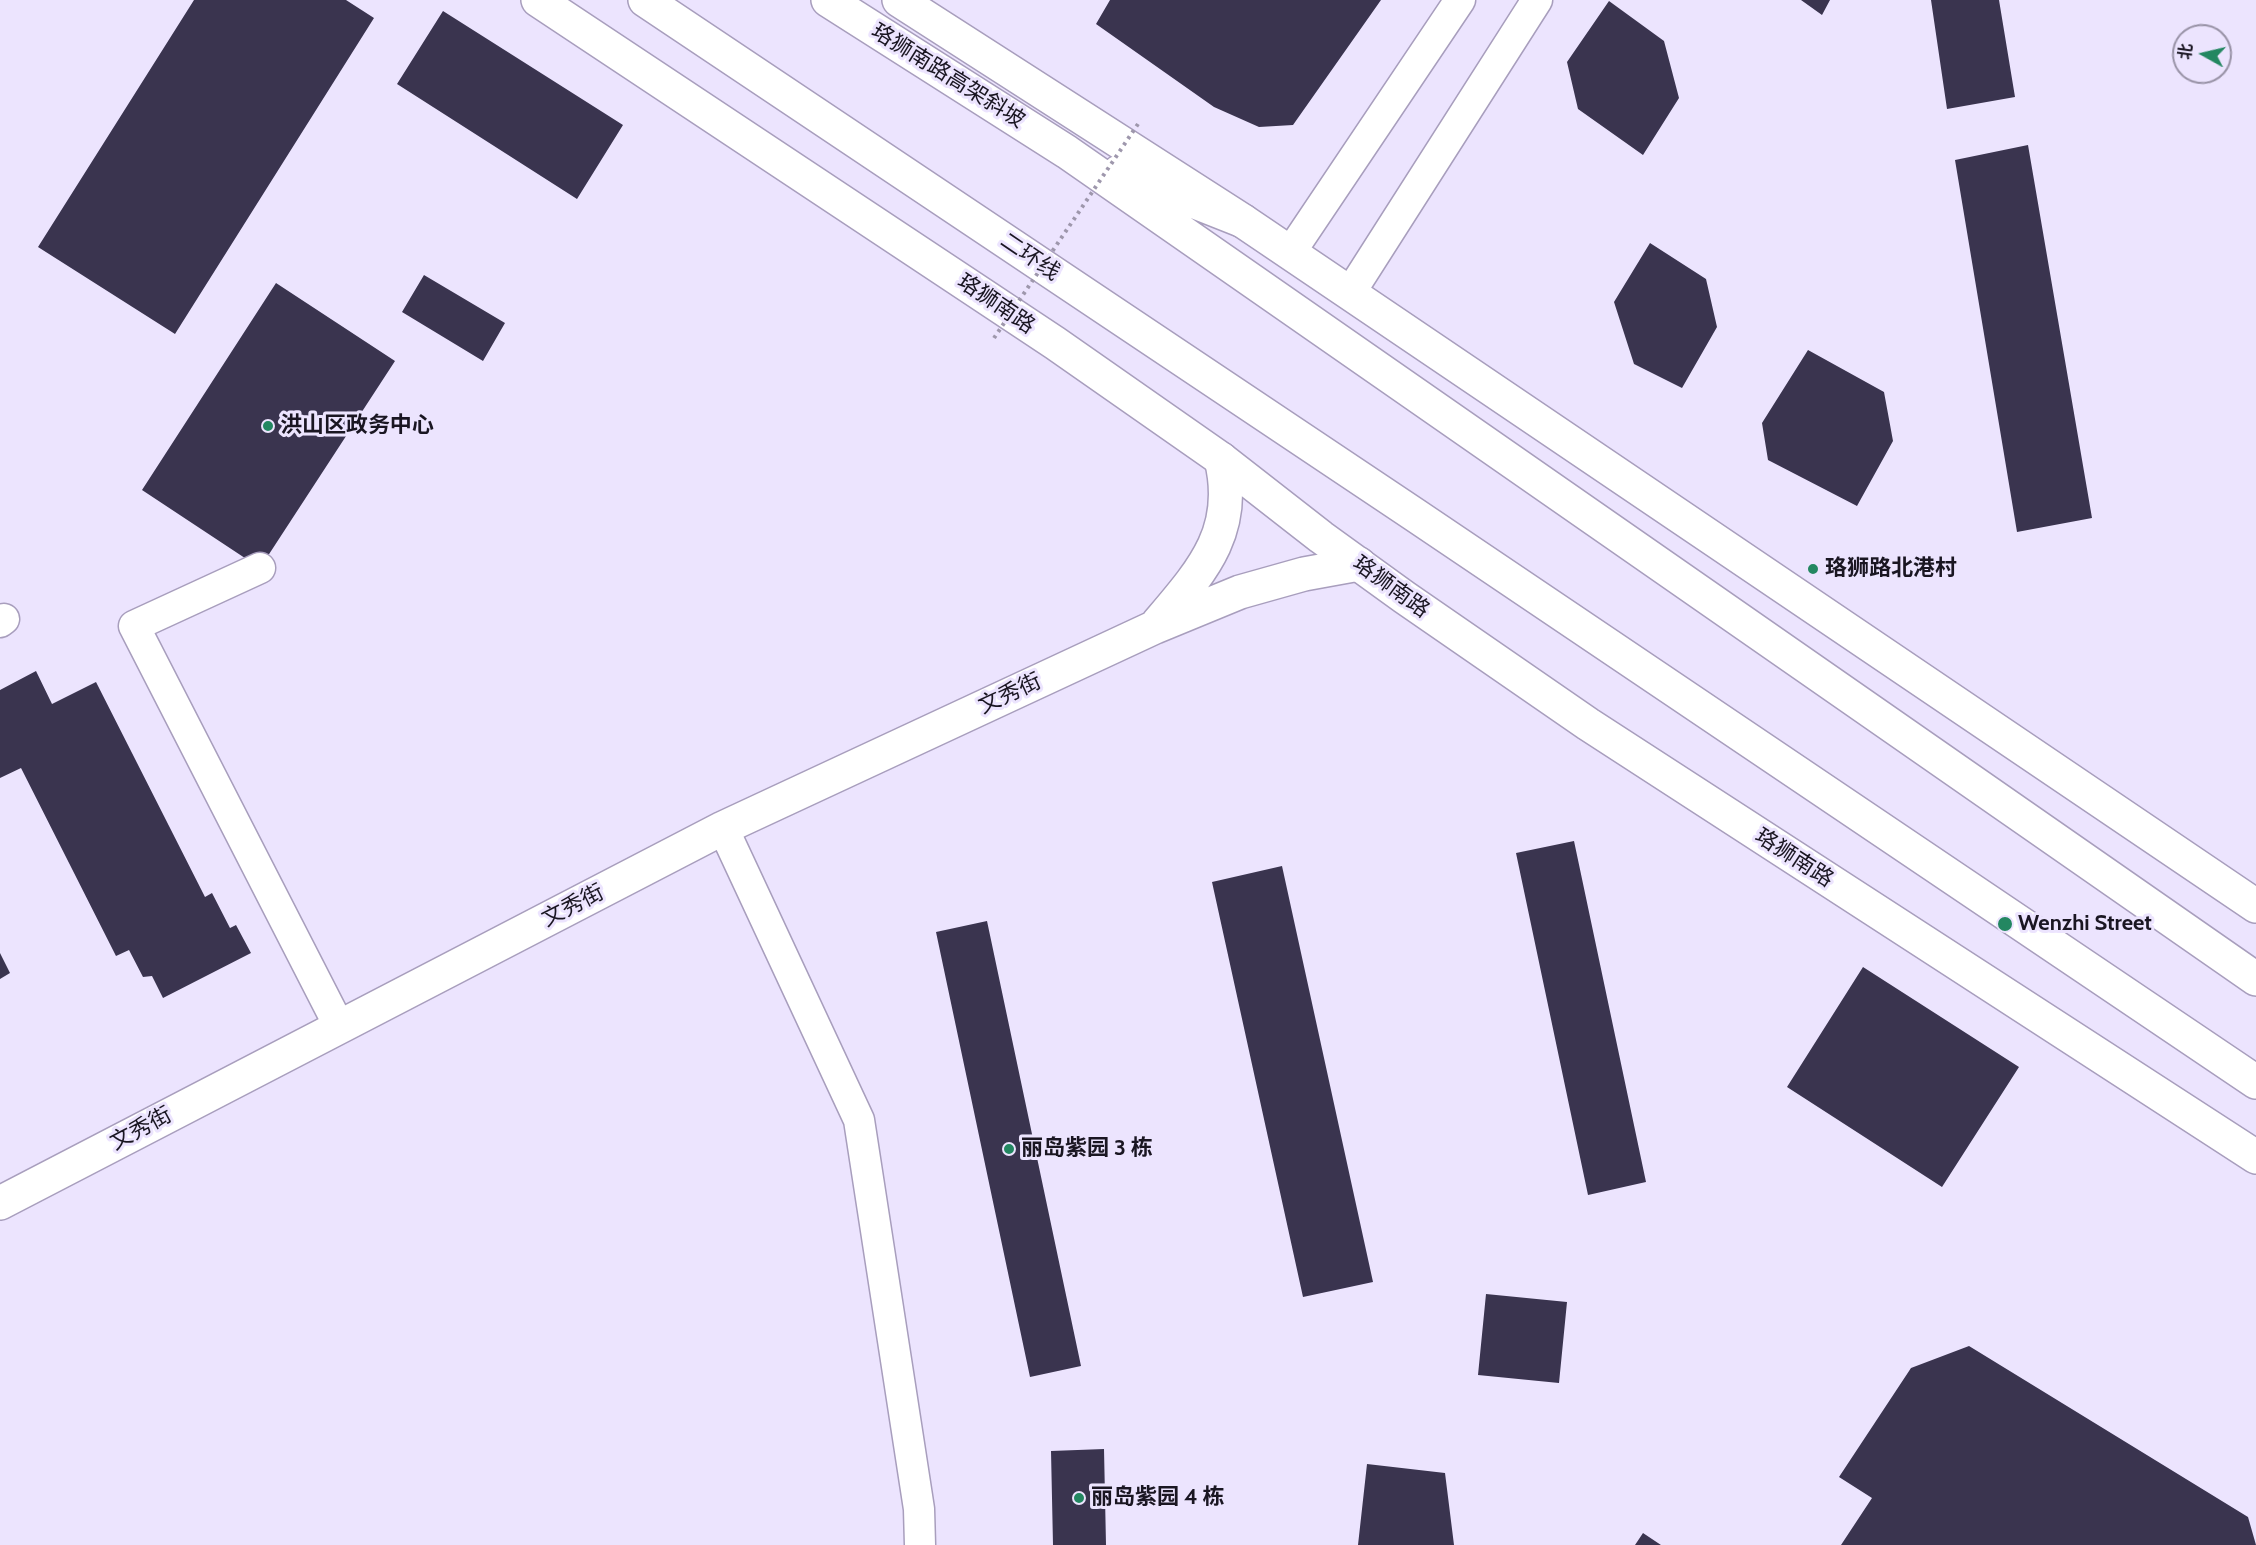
<!DOCTYPE html>
<meta charset="utf-8">
<style>
body{margin:0}
#map{position:relative;width:2256px;height:1545px;overflow:hidden;background:#ece4fe;font-family:Cabin,"Noto Sans SC",sans-serif}
canvas{display:block}
.north{position:absolute;left:2172px;top:24px;width:60px;height:60px;box-sizing:border-box;background:#ece4fe;border:2px solid #9892a6;border-radius:50%;rotate:278deg;font-size:16px;font-weight:700;line-height:24px;text-align:center;color:#1a1622}
.north::after{content:'';display:block;margin:auto;width:21px;height:27px;background:#238761;clip-path:polygon(50% 0,100% 100%,50% 72%,0 100%)}
</style>
<div id="map">
<canvas width="2256" height="1545"></canvas>
<div class="north">北</div>
</div>
<script>
const ctx = document.querySelector('canvas').getContext('2d');
ctx.lineJoin = 'round';
function fill(path, color) { ctx.fillStyle = color; ctx.fill(path, 'evenodd'); }
function stroke(path, color, width, dash) { ctx.strokeStyle = color; ctx.lineWidth = width; ctx.lineCap = dash ? 'butt' : 'round'; ctx.setLineDash(dash || []); ctx.stroke(path); }
function label(font, color, halo, rows, align = 'center') {
  ctx.font = font + ' Cabin,"Noto Sans SC",sans-serif'; ctx.lineWidth = 6; ctx.setLineDash([]); ctx.textBaseline = 'middle'; ctx.strokeStyle = halo; ctx.fillStyle = color; for (const [text, x, y, turn = 0] of rows) {
    ctx.save(); ctx.translate(x, y); ctx.rotate((+turn || 0) * Math.PI / 180); ctx.textAlign = isNaN(turn) ? turn : align; if (halo) ctx.strokeText(text, 0, 0); ctx.fillText(text, 0, 0); ctx.restore();
  }
}
fill(new Path2D(`
 M194 0H346L374 18 175 334 38 247Z
 M1110 0H1381L1293 125 1259 127 1214 107 1096 24Z
 M1801 0H1830L1822 15Z
 M1931 0H1999L2015 97 1947 109Z
 M1609 1 1664 41 1679 98 1643 155 1578 109 1567 62Z
 M443 11 623 125 577 199 397 84Z
 M2028 145 2092 518 2017 532 1955 160Z
 M1650 243 1706 279 1717 327 1682 388 1634 364 1614 302Z
 M424 275 505 323 483 361 402 312Z
 M276 283 395 361 260 568 142 490Z
 M1808 350 1884 392 1893 441 1857 506 1768 460 1762 423Z
 M36 671 52 704 96 682 205 897 212 893 230 928 236 925 251 953 163 998 152 976 143 977 129 950 116 956 21 768 0 778V690Z
 M1574 841 1646 1182 1588 1195 1516 853Z
 M1282 866 1373 1282 1303 1297 1212 882Z
 M987 921 1081 1366 1030 1377 936 932Z
 M0 953 10 973 0 979Z
 M1863 967 2019 1067 1942 1187 1787 1087Z
 M1486 1294 1567 1302 1559 1383 1478 1375Z
 M1969 1346 2248 1517 2256 1545H1841L1872 1498 1839 1477 1911 1368Z
 M1104 1449 1106 1545H1053L1051 1451Z
 M1367 1464 1445 1473 1454 1545H1358Z
 M1643 1533 1661 1545H1635Z`), '#3a344f');
const minor = new Path2D(`
 M1290 253 1460 0
 M1350 293 1537 0
 M260 568 134 626 339 1026
 M0 622 4 619
 M723 828 859 1120 919 1509 920 1545`);
const tertiary = new Path2D(`
 M1158 623C1202 571 1239 531 1221 459
 M0 1203 723 828 1155 627 1240 592 1304 574 1359 564`);
const primary = new Path2D(`
 M538 0 1055 343 1221 459 1321 537 1404 597 1588 724 2256 1157
 M899 0 1243 221 2256 906`);
const trunk = new Path2D(`
 M645 0 1415 515 2256 1082
 M828 0 1067 152 2256 979
 M1119 172 1243 221`);
stroke(minor, '#a89ebd', 33);
stroke(tertiary, '#a89ebd', 36);
stroke(primary, '#a89ebd', 36);
stroke(trunk, '#a89ebd', 36);
stroke(minor, '#fff', 30);
stroke(tertiary, '#fff', 33);
stroke(primary, '#fff', 33);
stroke(trunk, '#fff', 33);
stroke(new Path2D(`
 M994 338 1138 124`), '#9e97ac', 4, [3, 4.5]);
for (const [x, y, r, color] of [
 [268,426,6,"#238761"],
 [1813,569,6,"#238761"],
 [2005,924,8,"#238761"],
 [1009,1149,6,"#238761"],
 [1079,1498,6,"#238761"]
]) { const dot = new Path2D(); dot.arc(x, y, r, 0, 2 * Math.PI); ctx.fillStyle = color; ctx.fill(dot); stroke(dot, '#ece4fe', 2); }
label('22px', '#1a1622', '#ece4fe', [
 ["珞狮南路高架斜坡",948,76,32],
 ["二环线",1030,257,34],
 ["珞狮南路",996,304,34],
 ["珞狮南路",1391,587,36],
 ["文秀街",1010,694,-25],
 ["珞狮南路",1794,858,33],
 ["文秀街",573,906,-27],
 ["文秀街",141,1129,-28]
]);
label('bold 22px', '#1a1622', '#ece4fe', [
 ["洪山区政务中心",280,426],
 ["珞狮路北港村",1825,569],
 ["Wenzhi Street",2018,924],
 ["丽岛紫园 3 栋",1021,1149],
 ["丽岛紫园 4 栋",1091,1498]
], 'left');
</script>
